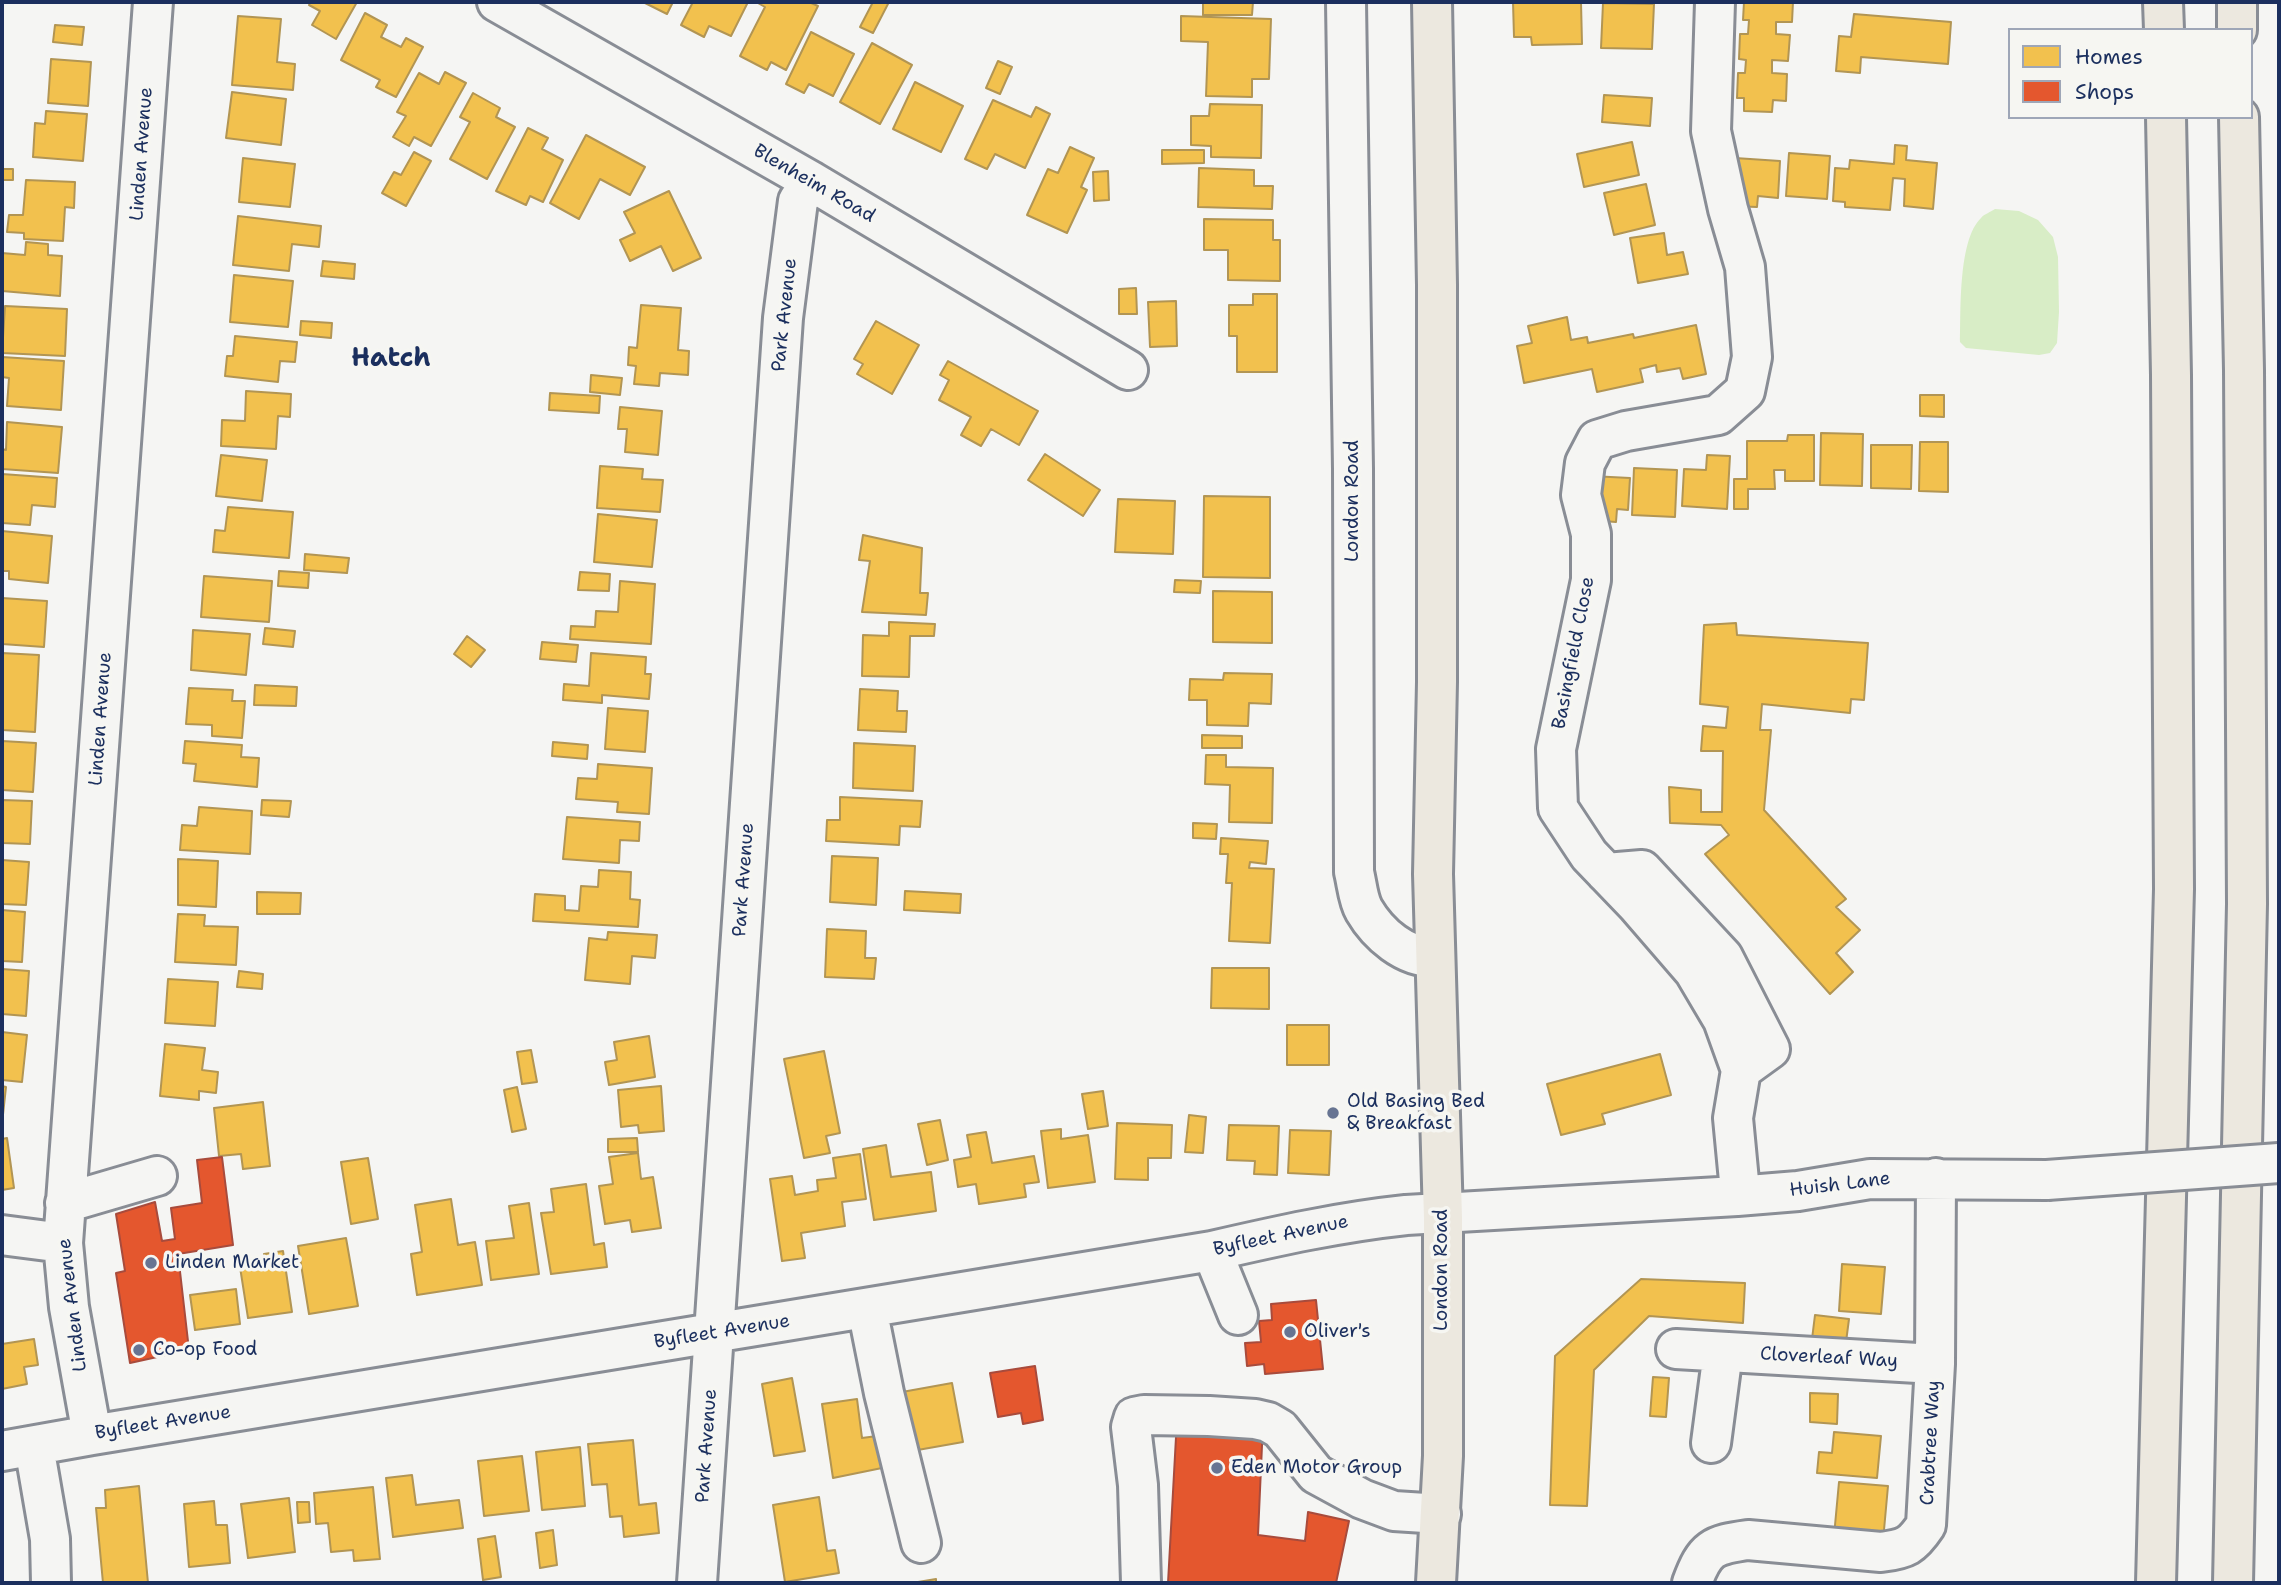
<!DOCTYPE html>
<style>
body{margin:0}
#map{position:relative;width:2281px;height:1585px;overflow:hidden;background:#f5f5f3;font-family:"Shantell Sans",sans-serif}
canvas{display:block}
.frame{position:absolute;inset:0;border:4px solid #1b2f5e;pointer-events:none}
.legend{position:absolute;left:2008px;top:28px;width:245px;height:91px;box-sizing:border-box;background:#f6f6f2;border:2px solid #9ea6b7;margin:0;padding:9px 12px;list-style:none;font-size:21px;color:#1b2f5e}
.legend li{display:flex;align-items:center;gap:14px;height:35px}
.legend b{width:35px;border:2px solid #9ea6b7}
</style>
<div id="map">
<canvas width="2281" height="1585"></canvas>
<div class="frame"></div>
<ul class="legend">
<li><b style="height:19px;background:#f2c14e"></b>Homes</li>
<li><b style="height:19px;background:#e4572e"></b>Shops</li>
</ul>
</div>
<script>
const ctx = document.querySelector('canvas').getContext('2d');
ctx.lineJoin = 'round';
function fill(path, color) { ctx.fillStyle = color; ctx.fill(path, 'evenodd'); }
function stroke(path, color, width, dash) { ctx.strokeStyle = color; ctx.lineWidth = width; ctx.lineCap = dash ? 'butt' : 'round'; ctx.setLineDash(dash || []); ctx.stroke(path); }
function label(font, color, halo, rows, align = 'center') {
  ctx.font = font + ' "Shantell Sans",sans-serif'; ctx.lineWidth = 7; ctx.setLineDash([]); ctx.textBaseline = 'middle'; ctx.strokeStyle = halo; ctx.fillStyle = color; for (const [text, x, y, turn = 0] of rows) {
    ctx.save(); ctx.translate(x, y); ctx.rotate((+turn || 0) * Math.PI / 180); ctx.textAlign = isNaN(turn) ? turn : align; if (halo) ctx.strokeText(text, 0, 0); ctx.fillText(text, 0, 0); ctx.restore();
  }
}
fill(new Path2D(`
 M1995 209 2019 211 2038 220 2053 237 2058 257 2059 312 2057 343 2050 353 2039 355 1966 348 1960 342C1961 311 1958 240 1981 218 1984 214 1991 212 1995 209Z`), '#d8edc6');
const homes = new Path2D(`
 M311 2H357L336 39 312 25 320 11 309 5Z
 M643 2H673L667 14Z
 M693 2H748L731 36 709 26 704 37 681 25Z
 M809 2 818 6 786 70 771 62 767 70 740 56 765 7 756 2Z
 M873 2H889L873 33 860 27Z
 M1203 2H1253L1252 15H1203Z
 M1513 2H1581L1582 44 1532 45 1531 37H1514Z
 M1744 2H1793L1792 22H1776V34L1790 35 1788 61 1772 60V73L1787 74 1786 101 1773 100 1772 112 1744 111V98H1737L1738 73H1745L1746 60 1739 59 1740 34H1748L1749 20H1743Z
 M1603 3 1654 4 1652 49 1601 48Z
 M365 13 387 25 381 37 401 47 406 38 423 47 396 97 376 87 380 80 341 60Z
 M1854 14 1951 22 1948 64 1861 57 1860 73 1836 71 1839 36 1851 37Z
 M238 16 281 19 277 62 295 64 293 90 232 85Z
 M1181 16 1271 19 1269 79H1252V97L1206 96 1208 42 1181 41Z
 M55 25 84 27 82 45 53 42Z
 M811 32 854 54 833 96 809 84 804 93 786 84Z
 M872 43 912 65 880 124 840 102Z
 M51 59 91 62 88 106 48 103Z
 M998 61 1012 67 1000 94 986 88Z
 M445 72 466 83 431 146 414 137 409 146 393 137 406 116 397 112 419 73 439 84Z
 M915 82 963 106 941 152 893 129Z
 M232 92 286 99 281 145 226 138Z
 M473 93 500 108 496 117 515 127 487 179 450 159 470 122 460 117Z
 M1604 95 1652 98 1650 126 1602 122Z
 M993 100 1031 117 1036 107 1050 114 1025 168 995 154 987 169 965 159Z
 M1210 104 1262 105 1261 158 1211 157V146L1191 145V116H1209Z
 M46 111 87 114 83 161 33 157 35 123 45 124Z
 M528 128 548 138 542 149 563 160 543 202 530 196 526 205 496 191Z
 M586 135 645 167 630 195 600 179 579 219 550 203Z
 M1632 142 1639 175 1584 187 1577 154Z
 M1895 145 1907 146 1906 160 1937 163 1933 209 1904 206 1905 179 1893 178 1890 210 1845 207V202L1833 201 1835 168 1849 169 1850 160 1894 164Z
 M1070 147 1094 158 1081 187 1087 190 1067 233 1027 215 1048 169 1058 173Z
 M1162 150H1204V163L1162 164Z
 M414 152 431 161 406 206 382 193 394 172 401 175Z
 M1789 153 1830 156 1827 199 1786 196Z
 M243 158 295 164 290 207 239 202Z
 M1735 158 1780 161 1778 198 1758 196 1757 207 1731 206Z
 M1199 168 1254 170V186H1273L1272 209 1198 207Z
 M2 169H13V180H2Z
 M1108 171 1109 200 1094 201 1093 172Z
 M26 180 75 182 74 208 65 207 63 241 24 239V233L7 232 9 215H23Z
 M1646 184 1655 225 1614 235 1604 193Z
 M669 191 701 258 673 271 661 246 630 261 620 240 635 233 624 212Z
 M238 216 321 226 319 247 292 244 289 271 233 265Z
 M1204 219 1273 220V240H1280V281L1228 280V250H1204Z
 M1664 233 1667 255 1683 252 1688 274 1638 283 1630 238Z
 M26 242 48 244V255L62 256 60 296 2 291V253L25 255Z
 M323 261 355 264 354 279 321 276Z
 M234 275 293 281 288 327 230 322Z
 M1136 288 1137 314H1119V289Z
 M1253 294H1277V372H1237V336H1229V305H1253Z
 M1176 301 1177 346 1150 347 1148 302Z
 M641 305 681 308 678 350 689 351 688 375 660 373 659 386 634 384 636 366 628 365 629 347 637 348Z
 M5 306 67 309 65 356 2 353Z
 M1567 317 1571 340 1587 337 1588 343 1633 334 1634 338 1696 325 1706 374 1683 379 1680 368 1657 372 1656 365 1640 369 1643 382 1597 392 1592 369 1524 383 1517 346 1532 343 1528 326Z
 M301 321 332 323 331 338 300 335Z
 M876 321 919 345 892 394 857 374 863 364 854 359Z
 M235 336 297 342 295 362 280 361 278 382 225 376 227 356H233Z
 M2 357 64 361 61 410 7 406 9 378 2 377Z
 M948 361 1038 411 1019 445 991 429 981 446 961 435 971 417 939 400 949 380 940 375Z
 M591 375 622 378 620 395 590 392Z
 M246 391 291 394 290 417 278 416 276 449 221 446 222 420 245 421Z
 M550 393 600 396 599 413 549 410Z
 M1920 395H1944V417L1920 416Z
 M620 407 662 411 658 455 625 452 627 429H618Z
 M7 422 62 427 58 473 2 469V449L6 450Z
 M1821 433 1863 434 1862 486 1820 485Z
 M1788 435H1814V481H1785V470H1774L1775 489H1748V509H1734V479H1747V441H1787Z
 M1920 442H1948V492L1919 491Z
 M1871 445H1912L1911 489 1871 488Z
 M1045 454 1100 490 1083 516 1028 480Z
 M221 455 267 460 262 501 216 496Z
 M1707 455 1730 456 1727 509 1682 506 1684 469 1706 470Z
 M600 466 643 469 642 479 663 480 660 512 597 508Z
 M1634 468 1677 470 1675 517 1632 515Z
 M2 474 57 478 55 507 32 505 30 525 2 523Z
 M1591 476 1630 478 1628 510 1617 509 1616 522 1589 520Z
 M1204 496 1270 497V578L1203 577Z
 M1118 499 1175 501 1173 554 1115 552Z
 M228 507 293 512 289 558 213 552 215 530 225 531Z
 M598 514 657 520 652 567 594 562Z
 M2 531 52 536 48 583 9 579V571H2Z
 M863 535 922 548 920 593H928L926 615 862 612 870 561 859 560Z
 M305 554 349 558 347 573 304 570Z
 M279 571 309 573 308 588 278 586Z
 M580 572 610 574 609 591 578 590Z
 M204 576 272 581 269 622 201 617Z
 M1175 580 1201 581 1200 593 1174 592Z
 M620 581 655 584 651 644 570 639 571 626 595 627 596 611 618 612Z
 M1213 591 1272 592V643L1213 642Z
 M2 598 47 601 44 647 2 644Z
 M889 622 935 624 934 636H910L909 677 862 676 863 635 889 636Z
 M1736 623 1737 635 1868 643 1864 700 1851 699 1850 713 1762 704 1760 730H1771L1764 810 1846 899 1836 907 1860 930 1836 953 1853 972 1830 994 1705 854 1729 835 1721 825 1670 823 1669 787 1701 790V812H1722L1723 751H1701L1703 726 1726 728 1728 707 1700 704 1704 625Z
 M265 628 295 631 293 647 263 644Z
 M193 630 250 634 246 675 191 670Z
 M467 636 485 650 471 667 454 654Z
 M542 642 578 645 576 662 540 659Z
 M2 653 39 655 35 732 2 730Z
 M591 653 646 657 645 674H651L649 699 602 695V703L563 700 564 684 589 686Z
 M1224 673 1272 674 1271 704 1249 703 1248 726 1207 725V700H1189L1190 679 1223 680Z
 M255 685 297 687 296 706 254 705Z
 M189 688 233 690 232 701H245L242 738 212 736V725L186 724Z
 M860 689 898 691 897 711H907L906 732 858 730Z
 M608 708 648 711 645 752 605 749Z
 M1202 735 1242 736V748H1202Z
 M2 741 36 743 33 792 2 790Z
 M185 741 242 745 241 757 259 758 257 787 194 781 196 764 183 763Z
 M553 742 588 745 587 759 552 756Z
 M854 743 915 746 913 791 853 788Z
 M1206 755H1226V767L1273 768 1272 823 1229 822 1230 785 1205 784Z
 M598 764 652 768 649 814 617 812 618 802 576 799 578 778 597 779Z
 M840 797 922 801 920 827 900 826 899 845 826 841 827 820H840Z
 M2 800 32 801 30 844 2 843Z
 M262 800 291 801 289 817 261 815Z
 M199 807 252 811 250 854 180 850 182 825 197 826Z
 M567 817 640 822 639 841 620 840 619 863 563 859Z
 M1193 823 1217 824 1216 839 1193 838Z
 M1221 838 1268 841 1266 864 1250 862 1249 868 1274 869 1270 943 1229 941 1232 883H1226L1228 854H1220Z
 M832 856 878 858 876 905 830 902Z
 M178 859 218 861 216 907 178 905Z
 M2 860 29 862 26 905 2 904Z
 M599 870 631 872 630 899 640 900 638 927 533 921 535 894 565 896V910L579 911 581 886 598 887Z
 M905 891 961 894 960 913 904 910Z
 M257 892 301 893 300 914H257Z
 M2 910 25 912 22 962 2 961Z
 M178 914 205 915 204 926 238 927 236 965 175 962Z
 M827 929 866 931 865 958H876L874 979 825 977Z
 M608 932 657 935 655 958 632 956 630 984 585 980 589 938 607 940Z
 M1212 968H1269V1009L1211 1008Z
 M2 969 29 971 26 1016 2 1014Z
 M239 971 263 974 262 989 237 987Z
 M168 979 218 982 215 1026 165 1023Z
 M1287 1025H1329V1065H1287Z
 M2 1032 27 1035 22 1082 2 1080Z
 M649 1036 655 1077 609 1085 605 1062 617 1060 614 1042Z
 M165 1044 205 1048 202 1070 218 1072 216 1093 199 1091V1100L160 1096Z
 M531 1050 537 1082 522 1084 517 1052Z
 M824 1051 840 1133 826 1136 830 1153 804 1158 784 1059Z
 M1660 1054 1671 1095 1602 1114 1605 1124 1561 1135 1547 1084Z
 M2 1086 6 1087 2 1124Z
 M661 1086 664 1131 639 1133 638 1125 621 1127 618 1090Z
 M517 1087 526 1129 512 1132 504 1090Z
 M1103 1091 1108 1126 1088 1129 1082 1094Z
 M263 1102 270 1166 243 1169 241 1154 219 1156 214 1108Z
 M1189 1115 1206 1117 1203 1153 1185 1152Z
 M940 1120 948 1160 927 1165 918 1124Z
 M1117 1123 1172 1125 1171 1158H1148V1180L1115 1179Z
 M1229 1125 1279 1126 1277 1175 1254 1174 1255 1161 1227 1160Z
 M1061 1129V1139L1088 1135 1095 1182 1048 1188 1041 1131Z
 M1290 1130 1331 1131 1329 1175 1288 1173Z
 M986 1132 992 1163 1034 1156 1039 1182 1024 1184 1026 1197 979 1204 976 1184 958 1187 954 1160 971 1157 967 1135Z
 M7 1138 14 1188 2 1190V1139Z
 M637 1138 638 1152H608V1139Z
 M886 1145 891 1177 931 1172 936 1211 874 1220 863 1149Z
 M638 1153 641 1179 653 1177 661 1228 632 1232 630 1220 605 1224 599 1186 613 1184 609 1157Z
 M860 1154 866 1199 842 1202 845 1226 801 1233 805 1258 782 1261 770 1179 792 1176 795 1195 818 1191 817 1180 836 1178 833 1158Z
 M368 1158 378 1219 351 1224 341 1162Z
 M586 1184 594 1245 604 1243 607 1267 551 1274 541 1213 554 1212 551 1189Z
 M451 1199 458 1245 475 1242 482 1285 417 1295 411 1254 422 1252 415 1205Z
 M529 1203 539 1274 491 1280 486 1241 514 1238 509 1206Z
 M346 1238 358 1306 309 1314 298 1246Z
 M283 1251 292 1312 248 1318 240 1267 265 1263 264 1254Z
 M1842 1264 1885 1267 1881 1314 1839 1311Z
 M1641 1279 1745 1283 1743 1323 1649 1316 1594 1370 1587 1506 1550 1505 1555 1356Z
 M236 1289 240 1324 195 1330 190 1295Z
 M1815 1315 1849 1319 1846 1342 1812 1339Z
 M34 1339 38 1365 24 1367 27 1384 2 1389V1344Z
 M1653 1377 1669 1378 1666 1417 1650 1416Z
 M792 1378 805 1451 774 1456 762 1384Z
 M952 1383 963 1442 912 1451 902 1392Z
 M1810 1393 1838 1394 1837 1424 1810 1422Z
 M857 1399 862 1438 877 1436 882 1468 833 1478 822 1404Z
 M1834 1432 1881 1436 1877 1478 1817 1473 1819 1452 1832 1453Z
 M633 1440 639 1505 656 1503 659 1533 624 1537 622 1516 610 1517 607 1484 592 1485 588 1444Z
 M580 1447 585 1506 542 1510 536 1452Z
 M522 1456 529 1511 484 1516 478 1461Z
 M412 1475 416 1505 459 1500 463 1528 393 1537 386 1478Z
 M1839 1482 1888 1486 1883 1541 1834 1536Z
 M139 1486 148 1583H103L96 1508H106L105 1490Z
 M373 1487 380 1559 354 1561 353 1550 331 1552 328 1523 316 1524 314 1493Z
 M819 1497 827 1551 835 1550 839 1573 785 1582 773 1505Z
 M289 1498 295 1552 248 1558 241 1504Z
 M214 1501 216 1525H227L230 1563 189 1567 184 1504Z
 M297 1502H309L310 1522 298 1523Z
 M553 1530 557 1565 540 1568 536 1533Z
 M495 1536 501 1577 483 1580 478 1539Z
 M936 1579V1583H912Z`);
fill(homes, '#f2c14e');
stroke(homes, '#b29553', 2);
const shops = new Path2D(`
 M222 1157 233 1245 178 1254 189 1350 130 1363 116 1273 125 1271 116 1214 155 1202 162 1241 175 1239 171 1208 202 1203 197 1160Z
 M1316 1300 1323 1369 1265 1374 1264 1364 1247 1366 1245 1343 1261 1342 1259 1321 1272 1320 1271 1304Z
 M1035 1366 1043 1420 1023 1424 1021 1413 998 1417 990 1373Z
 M1177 1419 1263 1423 1258 1535 1305 1541 1308 1512 1349 1521 1336 1583H1168Z`);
fill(shops, '#e4572e');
stroke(shops, '#a84b3c', 2);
const minor = new Path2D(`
 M497 2 811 181 1128 370
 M1346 2 1353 469 1354 872C1357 884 1358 900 1364 910 1378 934 1405 958 1435 957
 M1715 2 1711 131 1728 209 1745 267 1752 357 1745 391 1718 415 1626 431 1597 440 1585 463 1581 495 1591 534V580L1556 749 1558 808 1589 855 1637 905 1694 971 1723 1020 1741 1070 1733 1118 1739 1181 1737 1196
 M1606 873 1642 870 1723 957 1770 1049 1741 1070
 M65 1203 157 1176
 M2 1235 63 1243
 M1212 1251 1238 1315
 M867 1308 884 1393 921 1543
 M1676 1349 1935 1364
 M92 1435 69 1307 63 1243 153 2
 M1711 1443 1723 1352
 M34 1446 50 1539 51 1583
 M2 1451 92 1435 1212 1251C1277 1236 1340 1222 1406 1215L1737 1196 1798 1191 1870 1179 2047 1180
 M697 1583 783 318 798 201 811 181
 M1141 1583 1138 1485 1131 1427 1134 1417 1144 1415 1209 1416 1255 1419 1268 1422 1280 1429 1316 1474 1362 1499 1394 1511 1441 1514
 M1692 1583C1705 1548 1712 1545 1748 1540L1881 1552C1906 1549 1912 1546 1926 1525L1935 1364 1936 1178`);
const major = new Path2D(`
 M1432 2 1437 285V682L1433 874 1443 1218V1456L1436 1583`);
const highway = new Path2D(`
 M2163 2 2164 30
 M2237 2V30
 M2156 1583 2174 889 2171 375 2166 117
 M2233 1583 2247 904 2244 370 2239 117`);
stroke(minor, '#898d95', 44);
stroke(major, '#898d95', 44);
stroke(highway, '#898d95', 44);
stroke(minor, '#f5f5f3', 38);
stroke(major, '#ece8df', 38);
stroke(highway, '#ece8df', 38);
const minorBridge = new Path2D(`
 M2047 1180 2279 1163`);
stroke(minorBridge, '#898d95', 44, []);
stroke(minorBridge, '#f5f5f3', 38);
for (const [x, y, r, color] of [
 [1333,1113,7,"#677492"],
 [151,1263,7,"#677492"],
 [1290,1332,7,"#677492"],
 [139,1350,7,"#677492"],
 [1217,1468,7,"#677492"]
]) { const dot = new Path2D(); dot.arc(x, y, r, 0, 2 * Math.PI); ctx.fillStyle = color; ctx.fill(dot); stroke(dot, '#f6f6f2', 2.5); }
label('19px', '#1b2f5e', '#f6f6f2', [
 ["Linden Avenue",142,154,-86],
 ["Blenheim Road",814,184,30],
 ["Park Avenue",785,315,-84],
 ["London Road",1353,501,-90],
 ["Basingfield Close",1574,653,-79],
 ["Linden Avenue",101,719,-86],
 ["Park Avenue",744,880,-86],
 ["Huish Lane",1840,1185,-7],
 ["Byfleet Avenue",1281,1236,-12],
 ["London Road",1442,1270,-90],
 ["Linden Avenue",73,1305,-97],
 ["Byfleet Avenue",722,1332,-9],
 ["Cloverleaf Way",1829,1358,3],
 ["Byfleet Avenue",163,1423,-9],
 ["Crabtree Way",1931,1443,-87],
 ["Park Avenue",707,1446,-86]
]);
label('19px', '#1b2f5e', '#f6f6f2', [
 ["Old Basing Bed",1347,1102],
 ["& Breakfast",1347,1124],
 ["Linden Market",165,1263],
 ["Oliver's",1304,1332],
 ["Co-op Food",153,1350],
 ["Eden Motor Group",1231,1468]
], 'left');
label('bold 26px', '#1b2f5e', '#f6f6f2', [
 ["Hatch",391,359]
]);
</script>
